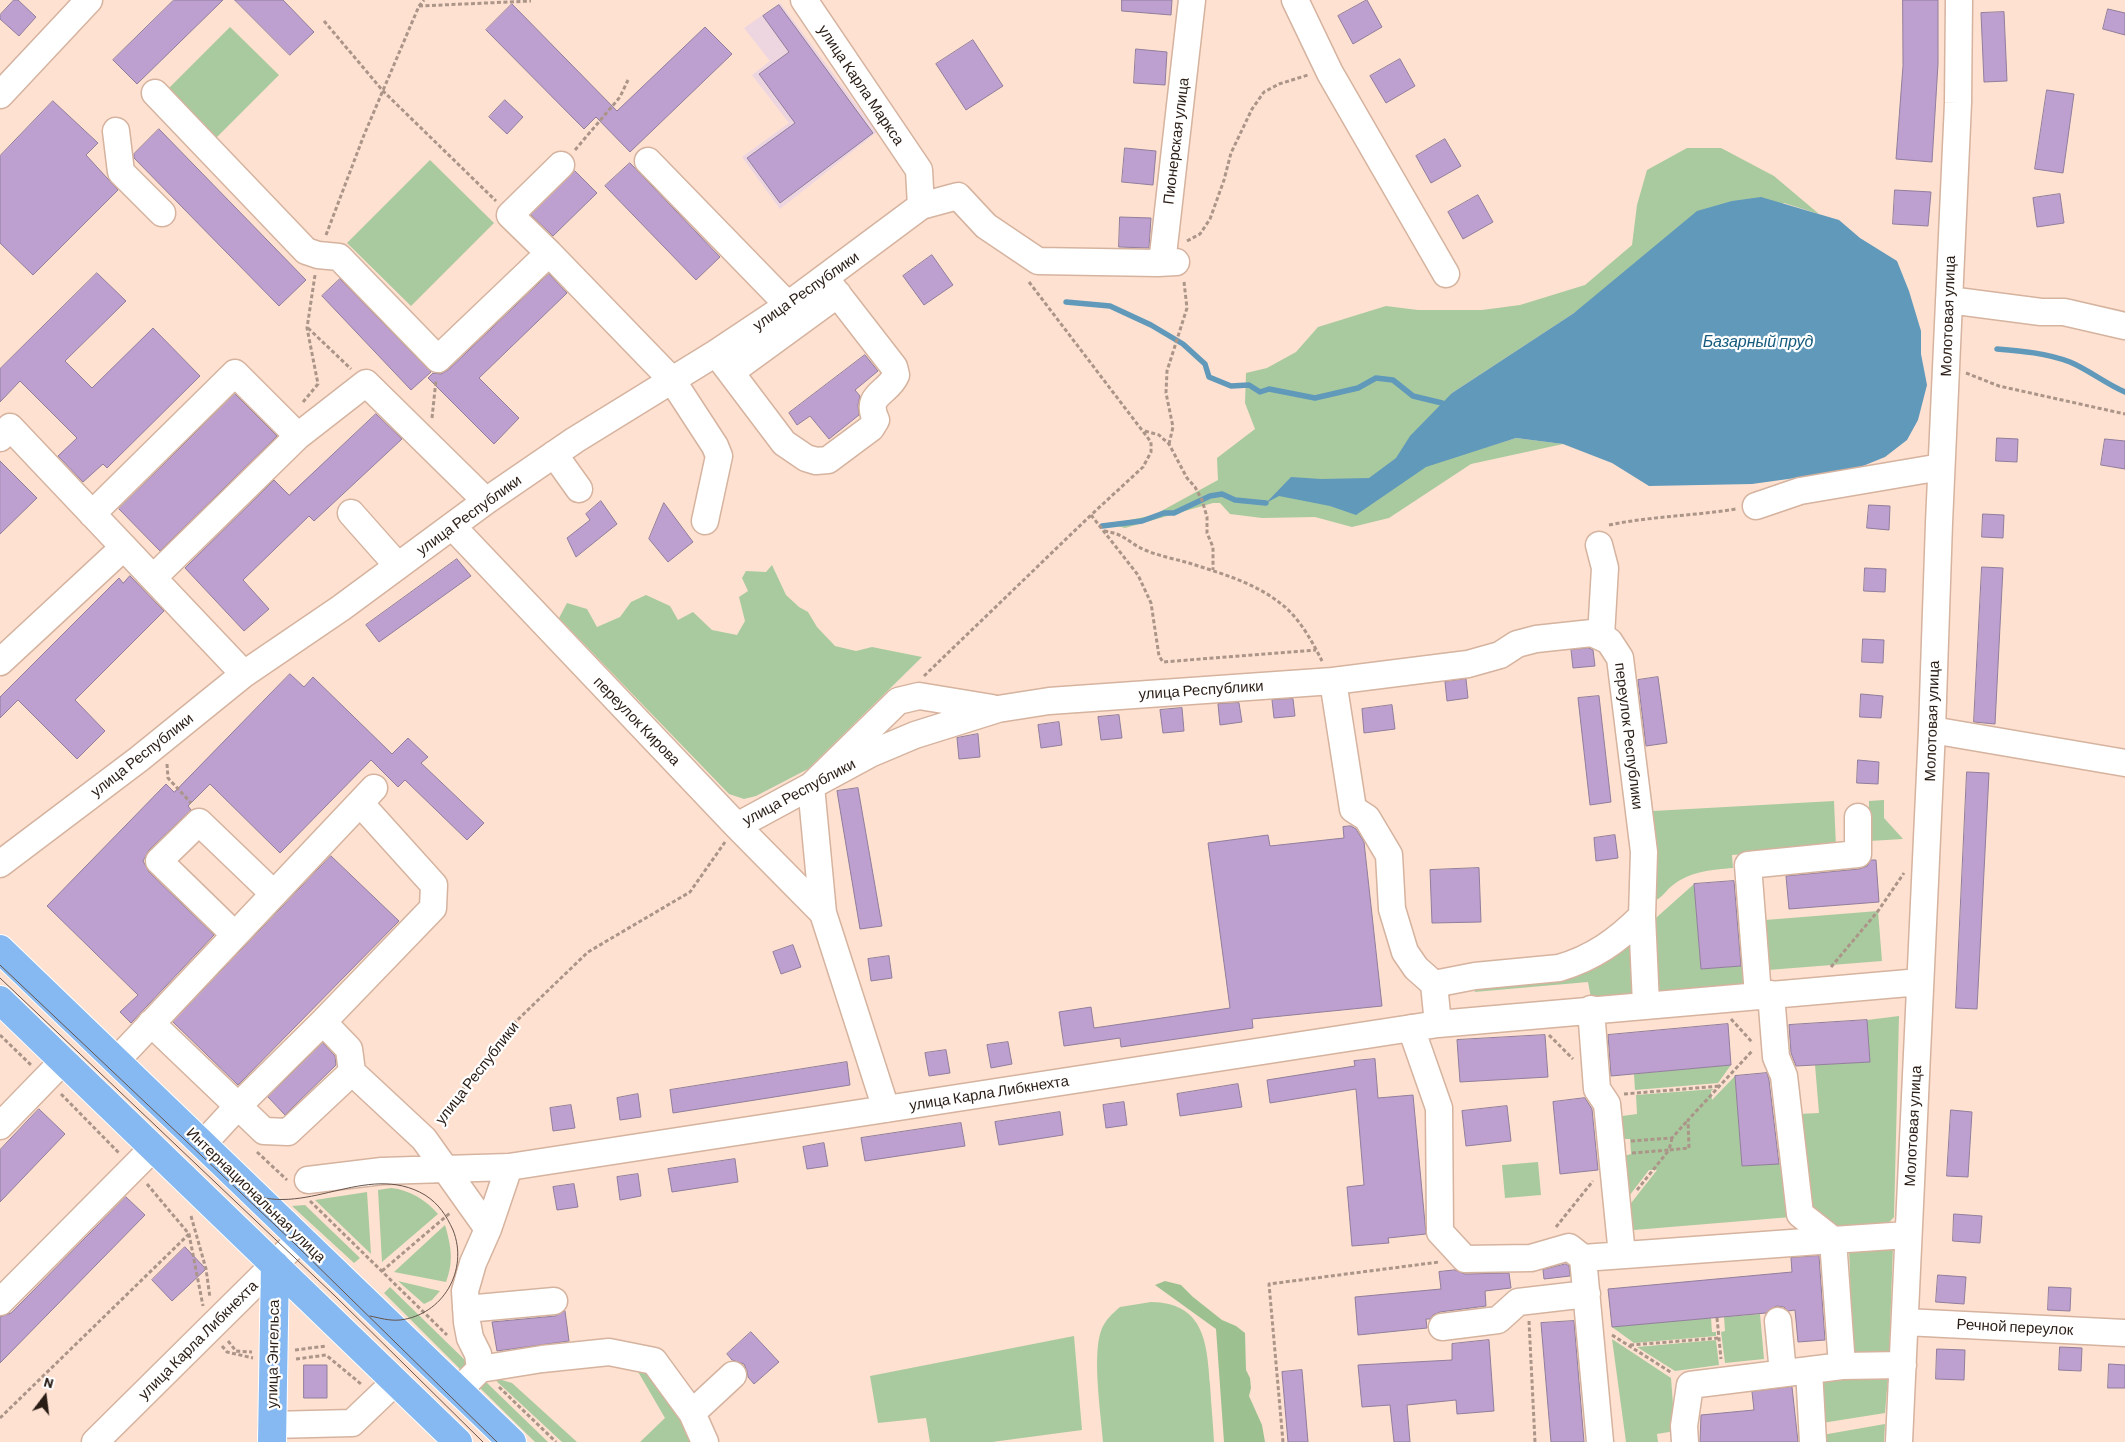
<!DOCTYPE html>
<meta charset="utf-8">
<style>
body{margin:0}
#map{position:relative;width:2125px;height:1442px;overflow:hidden;background:#fee1d1;font-family:Barlow,sans-serif}
canvas{display:block}
.north{position:absolute;left:20px;top:1372px;width:50px;height:50px;-webkit-text-stroke:4px #fff;paint-order:stroke;rotate:15deg;font-size:14px;font-weight:700;line-height:20px;text-align:center;color:#2a1d16}
.north::after{content:'';display:block;margin:auto;width:18px;height:22px;background:#2a1d16;clip-path:polygon(50% 0,100% 100%,50% 72%,0 100%)}
</style>
<div id="map">
<canvas width="2125" height="1442"></canvas>
<div class="north">N</div>
</div>
<script>
const ctx = document.querySelector('canvas').getContext('2d');
ctx.lineJoin = 'round';
function fill(path, color) { ctx.fillStyle = color; ctx.fill(path, 'evenodd'); }
function stroke(path, color, width, dash) { ctx.strokeStyle = color; ctx.lineWidth = width; ctx.lineCap = dash ? 'butt' : 'round'; ctx.setLineDash(dash || []); ctx.stroke(path); }
function label(font, color, halo, rows, align = 'center') {
  ctx.font = font + ' Barlow,sans-serif'; ctx.lineWidth = 4.5; ctx.setLineDash([]); ctx.textBaseline = 'middle'; ctx.strokeStyle = halo; ctx.fillStyle = color; for (const [text, x, y, turn = 0] of rows) {
    ctx.save(); ctx.translate(x, y); ctx.rotate((+turn || 0) * Math.PI / 180); ctx.textAlign = isNaN(turn) ? turn : align; if (halo) ctx.strokeText(text, 0, 0); ctx.fillText(text, 0, 0); ctx.restore();
  }
}
fill(new Path2D(`
 M780 3 877 132 780 209 742 157 789 123 752 75 770 61 744 28Z`), '#eed6e1');
fill(new Path2D(`
 M230 27 279 75 215 139 167 90Z
 M1687 148H1721L1774 176 1819 214 1784 203 1574 313 1452 393 1426 466 1516 438 1563 444 1471 464 1389 518 1352 527 1315 517 1262 518 1230 514 1220 503H1213L1125 528 1110 524 1154 515 1218 480 1217 458 1255 429 1245 403 1246 373 1267 368 1296 352 1318 327 1386 306 1418 310H1482L1520 305 1585 285 1632 245 1637 205 1647 170Z
 M430 160 494 223 411 306 347 243Z
 M772 565 786 595 799 607 808 612 817 627 835 646 856 651 872 647 922 657 808 769 756 796 744 799 729 794 559 618 567 603 587 609 597 627 620 617 631 602 646 595 670 606 678 620 693 612 712 630 737 635 745 621 739 597 748 591 742 578 746 571 766 572Z
 M1884 800V818L1903 839 1869 841V801Z
 M1834 801 1836 847 1732 855 1733 868C1711 870 1691 871 1673 885 1666 890 1663 897 1656 900V850L1653 811Z
 M1694 884 1701 969 1742 966 1743 984 1740 986 1653 993 1648 925Z
 M1878 911 1882 961 1768 970 1765 920Z
 M1638 933 1641 994 1591 998 1588 982 1474 992 1486 981Z
 M1899 1016 1894 1217 1885 1227 1842 1230 1807 1204 1798 1114 1819 1113 1815 1065 1870 1062 1867 1020Z
 M1731 1065 1718 1083 1635 1090 1634 1074Z
 M1735 1076 1742 1166 1784 1163 1791 1217 1634 1230 1625 1216 1628 1207 1657 1170H1649L1626 1200 1624 1156 1631 1154 1630 1139H1623L1622 1116 1637 1114 1636 1095 1714 1089 1711 1091 1712 1100Z
 M1538 1162 1541 1195 1505 1198 1502 1165Z
 M391 1188C410 1190 426 1200 438 1214L382 1262 378 1190Z
 M367 1192 371 1254 315 1200Z
 M305 1205 360 1258 354 1263 292 1206Z
 M445 1225C451 1246 454 1261 446 1282L394 1272Z
 M1893 1246 1889 1357 1853 1359 1849 1249Z
 M398 1281 440 1291 432 1300 424 1304Z
 M390 1287 471 1366 464 1373 384 1293Z
 M1151 1302C1204 1303 1207 1342 1210 1384 1211 1403 1213 1423 1214 1442H1103C1101 1414 1092 1356 1101 1331 1104 1321 1113 1313 1120 1307Z
 M1760 1314 1764 1359 1725 1363 1721 1332 1725 1331 1724 1317Z
 M1711 1318 1712 1332H1716V1336L1634 1343 1612 1327Z
 M1074 1336 1082 1430 992 1442H930L926 1418 878 1423 870 1376Z
 M1612 1339 1671 1378 1675 1431 1657 1434 1658 1442H1626Z
 M1716 1340 1719 1365 1675 1371 1637 1347Z
 M637 1370H648L698 1442H640L665 1418Z
 M492 1377 512 1383 577 1442H562Z
 M1888 1377 1885 1413 1822 1423 1818 1379Z
 M486 1382 548 1442H535L480 1388Z
 M1885 1424 1884 1442H1822V1435Z`), '#a9ca9e');
fill(new Path2D(`
 M1165 1281 1181 1285 1193 1297 1222 1320 1236 1326 1245 1333 1246 1370 1250 1378 1251 1388 1249 1396 1262 1425 1265 1442H1224L1216 1329 1155 1285Z`), '#9cc090');
fill(new Path2D(`
 M1761 197 1839 220 1860 238 1897 261 1909 291 1921 331V354L1927 385 1918 420 1907 440 1885 457 1853 470 1752 484 1649 486 1612 463 1563 444 1516 438 1426 467 1356 515 1330 506 1279 496 1266 503 1291 477 1321 479 1369 478 1396 458 1410 436 1452 393 1574 313 1697 211 1732 201Z`), '#6199ba');
stroke(new Path2D(`
 M1066 302 1110 306 1151 325 1183 344 1205 364 1209 377 1231 386 1249 385 1260 392 1269 389 1315 398 1358 388 1376 378 1393 380 1413 396 1442 403
 M1997 349C2022 351 2046 353 2070 362 2089 370 2106 384 2125 392
 M1102 526 1142 521 1164 513H1174L1210 496 1222 494 1235 500 1266 503`), '#6199ba', 5.5);
const building = new Path2D(`
 M14 0H18L36 17 19 36 0 19V15Z
 M174 0H223L137 84 113 60Z
 M235 0H283L314 32 290 55Z
 M1122 0H1172L1171 15 1122 11Z
 M1367 0 1382 27 1353 44 1338 16Z
 M1903 0H1938V64L1932 162 1896 159 1903 66Z
 M512 4 617 111 705 27 732 54 630 152 596 117 584 129 486 30Z
 M779 5 873 133 780 203 747 158 795 123 759 74 789 52 763 16Z
 M2108 9 2125 13V35L2103 29Z
 M2004 12 2007 81 1984 82 1981 13Z
 M973 40 1003 86 966 110 936 64Z
 M1136 49 1167 52 1165 85 1134 83Z
 M1400 59 1415 86 1386 103 1370 76Z
 M2047 90 2074 94 2063 173 2035 169Z
 M505 100 523 117 507 134 489 117Z
 M53 101 98 143 86 155 118 190 33 275 0 243V156Z
 M159 129 306 280 279 306 134 158V154Z
 M1445 139 1461 166 1431 183 1416 156Z
 M1125 148 1156 151 1153 185 1122 182Z
 M630 163 720 257 696 280 605 186Z
 M575 171 597 193 553 236 531 215Z
 M1895 190 1931 192 1928 226 1893 224Z
 M2060 194 2064 223 2037 227 2033 198Z
 M1478 195 1493 222 1463 239 1448 212Z
 M1120 217 1151 218 1149 248 1119 247Z
 M932 255 953 285 924 305 903 276Z
 M97 273 126 301 65 361 92 388 153 328 200 376 107 468 103 464 83 482 58 456 77 438 20 381 0 402V369Z
 M549 274 567 293 479 378 519 418 494 444 428 378 433 373 441 374 448 370Z
 M340 279 431 372 411 390 322 296Z
 M865 355 878 371 855 390 860 396 858 405 859 415 829 439 810 416 797 425 789 413Z
 M235 394 277 436 160 551 119 509Z
 M376 414 402 439 314 521 309 516 243 580 269 609 244 631 185 568 274 480 289 495Z
 M1997 438 2018 439 2017 462 1996 461Z
 M2105 439 2125 441V469L2101 465Z
 M0 461 37 498 0 534Z
 M601 501 617 524 576 557 567 538 590 520 586 514Z
 M664 503 693 542 668 562 649 539Z
 M1869 505 1890 506 1889 530 1867 528Z
 M1983 514 2004 515 2003 538 1982 537Z
 M457 559 471 576 379 642 366 625Z
 M1982 567 2003 568 1995 724 1974 722Z
 M1865 568 1886 569 1885 592 1864 591Z
 M130 576 164 611 75 700 105 731 77 759 18 700 0 718V697L119 578 123 583Z
 M1863 639 1884 640 1883 663 1862 662Z
 M1589 648 1593 650 1595 666 1573 668 1571 650Z
 M290 674 304 687 313 677 392 754 408 738 428 757 421 763 484 823 467 840 405 780 398 787 371 760 280 853 210 784 188 806 191 810 149 850 143 861 149 872 214 935 131 1023 120 1012 138 995 47 906 166 784 174 792Z
 M1658 677 1667 743 1646 746 1638 680Z
 M1466 679 1468 698 1447 701 1445 682Z
 M1861 694 1883 696 1881 718 1860 717Z
 M1599 696 1611 802 1590 805 1578 698Z
 M1293 699 1295 716 1274 718 1272 700Z
 M1239 703 1242 722 1220 725 1218 704Z
 M1392 705 1395 729 1364 733 1362 709Z
 M1182 708 1184 731 1163 733 1160 710Z
 M1119 715 1122 738 1101 740 1098 717Z
 M1059 722 1062 745 1041 748 1038 725Z
 M978 734 980 757 959 759 957 738Z
 M1858 760 1879 762 1878 784 1857 783Z
 M1967 772 1989 773 1977 1009 1956 1008Z
 M858 788 882 926 860 929 837 791Z
 M1351 826 1356 829 1364 842 1382 1006 1252 1019 1253 1028 1121 1047 1120 1038 1064 1046 1059 1012 1091 1007 1094 1028 1230 1008 1208 843 1268 835 1270 846 1344 838 1343 827Z
 M1615 835 1618 858 1596 861 1594 838Z
 M331 856 399 921 238 1085 173 1022Z
 M1871 860H1876L1879 902 1789 909 1786 876 1859 869 1867 866Z
 M1479 868 1481 922 1432 923 1430 870Z
 M1734 881 1741 966 1701 969 1694 884Z
 M793 945 801 967 781 974 773 952Z
 M889 956 892 978 871 981 868 959Z
 M1867 1020 1870 1062 1796 1066 1791 1053 1789 1025Z
 M1728 1024 1731 1065 1611 1076 1608 1035Z
 M1545 1035 1548 1077 1460 1082 1457 1040Z
 M1008 1042 1012 1064 991 1068 987 1045Z
 M323 1043 335 1056 336 1065 285 1115 268 1097Z
 M946 1050 950 1073 929 1076 925 1053Z
 M1375 1059 1378 1098 1413 1095 1426 1234 1388 1238 1389 1243 1352 1246 1347 1187 1364 1185 1356 1089 1270 1103 1267 1080 1355 1066 1354 1061Z
 M847 1062 850 1085 673 1113 670 1090Z
 M1767 1073 1769 1080 1779 1164 1742 1166 1735 1076Z
 M1238 1084 1242 1107 1180 1116 1177 1094Z
 M638 1094 641 1117 620 1120 617 1098Z
 M1585 1098 1592 1109 1598 1170 1560 1174 1553 1102Z
 M1124 1102 1127 1125 1106 1128 1103 1105Z
 M571 1105 575 1128 553 1131 550 1108Z
 M1507 1106 1511 1141 1466 1146 1462 1111Z
 M39 1109 65 1134 0 1202V1150Z
 M1951 1110 1972 1112 1968 1177 1947 1176Z
 M1060 1112 1063 1135 999 1145 995 1122Z
 M961 1123 965 1146 865 1161 861 1138Z
 M824 1143 828 1166 807 1169 803 1147Z
 M735 1159 738 1182 672 1192 668 1169Z
 M638 1174 641 1196 620 1200 617 1177Z
 M574 1184 578 1207 557 1210 553 1187Z
 M126 1197 145 1215 0 1363V1317L11 1313Z
 M1954 1214 1982 1216 1980 1243 1953 1241Z
 M185 1247 206 1269 172 1301 152 1280Z
 M1819 1256 1825 1340 1798 1342 1795 1310 1788 1311 1784 1307 1777 1306 1770 1309 1766 1313 1612 1327 1608 1289 1792 1272 1791 1258Z
 M1566 1264 1569 1266 1570 1276 1544 1279 1543 1270Z
 M1455 1270 1465 1274 1509 1273 1511 1288 1485 1291 1486 1306 1440 1312 1433 1315 1430 1319H1426L1427 1328 1358 1335 1355 1297 1441 1289 1439 1272Z
 M1938 1275 1966 1277 1964 1304 1936 1302Z
 M2049 1287 2071 1288 2070 1311 2048 1310Z
 M565 1311 569 1341 497 1351 492 1322 555 1316Z
 M1574 1321 1584 1442H1551L1541 1323Z
 M751 1332 779 1362 754 1384 748 1377 747 1371 744 1364 732 1360 727 1354Z
 M1489 1340 1494 1411 1457 1414 1456 1400 1407 1405 1410 1442H1394L1390 1405 1362 1407 1358 1365 1452 1360V1344Z
 M2060 1347 2082 1348 2081 1371 2059 1370Z
 M1937 1349 1965 1350 1964 1380 1936 1379Z
 M2109 1364 2125 1365V1388H2108Z
 M304 1365H327V1398H304Z
 M1302 1370 1308 1442H1288L1282 1372Z
 M1792 1387 1798 1442H1700L1701 1415 1754 1410 1752 1392Z`);
fill(building, '#bd9fd0');
stroke(building, '#907e9b', 1);
const minor = new Path2D(`
 M1295 0 1330 73 1446 274
 M155 93 306 251 318 255 339 257 438 359 549 253
 M0 95 89 0
 M116 131 121 172 162 213
 M648 161 788 305
 M561 165 510 215 549 253 672 380 715 446 719 456 705 521
 M921 206 958 196 986 226 1038 261 1158 263
 M1176 262 1158 263 1163 255 1192 0
 M1949 300 2041 312H2064L2125 326
 M716 353 784 443 806 458 816 461 828 460 871 428 876 420C864 394 888 394 896 375L894 367 825 278
 M731 372 838 294
 M0 438 10 427 244 674
 M554 454 579 489
 M1756 506 1800 491 1941 467
 M351 513 398 566
 M92 514 235 373 298 436
 M452 526 737 826 823 913 886 1109
 M1599 545 1605 568 1601 636
 M153 578 298 436 366 383 486 501
 M0 662 124 547
 M1333 681 1468 664 1500 655 1517 644 1536 639 1592 633 1609 641 1620 658 1644 852 1642 916 1646 1004
 M1932 730 2125 763
 M737 826 870 754 915 735 998 709 1049 701 1333 681 1353 809 1367 818 1389 855 1392 909 1405 952 1416 968 1434 984 1438 1024
 M0 864 139 759 244 674 341 608 486 501 575 440 716 353 788 305 921 206 919 170 804 0
 M823 913 811 786 898 701 919 696 992 708
 M235 935 159 861 199 822 274 894
 M1434 984 1475 976 1559 968C1593 958 1617 941 1642 916
 M1771 994 1776 1057 1784 1076 1800 1214 1833 1240 1907 1235
 M1758 995 1748 865 1858 854V817
 M1591 1009 1597 1089 1607 1104 1622 1255
 M151 1023 264 1131 288 1132 352 1072 349 1049 323 1022 433 908 434 885 360 803
 M1411 1028 1439 1108 1440 1232 1465 1259 1531 1258 1569 1247 1583 1258
 M116 1061 374 788
 M352 1072 424 1139 488 1229
 M0 1126 63 1061
 M203 1144 238 1106 323 1022
 M308 1180 382 1171 509 1167 1438 1024 1920 982
 M0 1302 153 1148
 M466 1309 554 1301
 M1778 1321 1783 1373
 M1905 1322 2125 1333
 M1442 1327 1498 1320 1518 1302 1587 1294
 M480 1369 542 1359 609 1352 654 1361 692 1413 705 1442
 M1809 1370 1813 1442
 M468 1381 480 1369 478 1354 470 1338 467 1322 465 1291 473 1263 488 1229 509 1167
 M692 1413 733 1375
 M272 1425 352 1423 395 1382
 M95 1442 301 1238
 M1600 1442 1583 1258 1833 1240 1842 1366
 M1685 1442 1684 1426 1690 1385 1842 1366 1903 1365
 M1899 1442 1932 730 1939 523 1958 103 1959 0`);
const major = new Path2D(`
 M0 949 512 1442
 M0 1000 458 1442
 M272 1442 275 1265`);
stroke(minor, '#d5b39f', 29);
stroke(major, '#fff', 30);
stroke(new Path2D(`
 M419 6 531 1
 M324 21 383 91 496 201
 M575 150 620 97 628 80
 M326 235 364 135 419 6 424 0
 M1187 241 1200 234 1210 219 1224 180 1231 153 1252 109 1264 92 1279 84 1308 75
 M1029 282 1151 442V452L1143 467 1091 515 1138 575 1151 603 1159 656 1163 662 1316 650
 M308 328 351 369
 M1966 373 1999 386 2125 414
 M303 402 318 384 307 328 315 275
 M432 418 436 380
 M1145 431 1159 435 1169 444 1187 478 1195 487 1202 500 1207 517V533L1213 547V570
 M1169 444 1173 427 1166 393 1167 371 1187 308 1184 282
 M1609 525C1652 516 1693 516 1736 509
 M1104 531C1126 534 1128 543 1145 550 1159 556 1175 559 1189 563 1220 573 1255 583 1280 603 1299 617 1312 641 1322 661
 M924 676 1091 515
 M167 764 168 778 191 803
 M1831 967 1878 911 1904 873
 M1731 1019 1752 1042
 M0 1035 31 1065
 M1549 1035 1573 1059
 M61 1094 119 1153
 M1624 1094 1720 1086
 M438 1122 508 1029 588 952 690 892 725 842
 M1631 1141 1672 1138 1688 1120
 M257 1152 287 1180
 M1632 1153 1669 1150 1672 1138
 M147 1184 189 1234 203 1306
 M1637 1190 1669 1150 1689 1148 1688 1120 1753 1050
 M310 1201 447 1335
 M191 1216 206 1269 210 1298
 M1556 1227 1593 1181
 M382 1271 450 1213
 M1717 1318 1721 1359
 M1529 1321 1535 1442
 M1612 1335 1672 1373
 M228 1341 236 1351 252 1352
 M1630 1345 1719 1338
 M222 1346 227 1352 253 1358
 M295 1350 326 1346
 M296 1359 326 1355 361 1384
 M499 1387 556 1442
 M0 1418 189 1234
 M1283 1442 1269 1284 1439 1262`), '#ab9588', 3, [4, 2.5]);
stroke(minor, '#fff', 26);
stroke(major, '#86b9f1', 28);
stroke(new Path2D(`
 M0 965 295 1244 497 1442
 M0 978 335 1296 483 1442
 M244 1191C303 1221 366 1160 425 1195 439 1204 446 1215 453 1230 469 1270 443 1315 400 1320 389 1321 380 1318 370 1316`), '#65534a', 1);
label('15px', '#2a1d16', '#fff', [
 ["улица Карла Маркса",861,85,56],
 ["Пионерская улица",1176,141,-83],
 ["улица Республики",806,291,-35],
 ["Молотовая улица",1948,316,-88],
 ["улица Республики",469,515,-36],
 ["улица Республики",1201,690,-4],
 ["переулок Кирова",637,721,46],
 ["Молотовая улица",1932,721,-88],
 ["переулок Республики",1629,736,83],
 ["улица Республики",142,755,-38],
 ["улица Республики",799,792,-28],
 ["улица Республики",477,1073,-52],
 ["улица Карла Либкнехта",989,1093,-9],
 ["Молотовая улица",1913,1126,-87],
 ["Интернациональная улица",256,1195,44],
 ["Речной переулок",2015,1327,3],
 ["улица Карла Либкнехта",198,1340,-45],
 ["улица Энгельса",273,1354,-89]
]);
label('italic 16px', '#165b7d', '#fff', [
 ["Базарный пруд",1758,342]
]);
</script>
